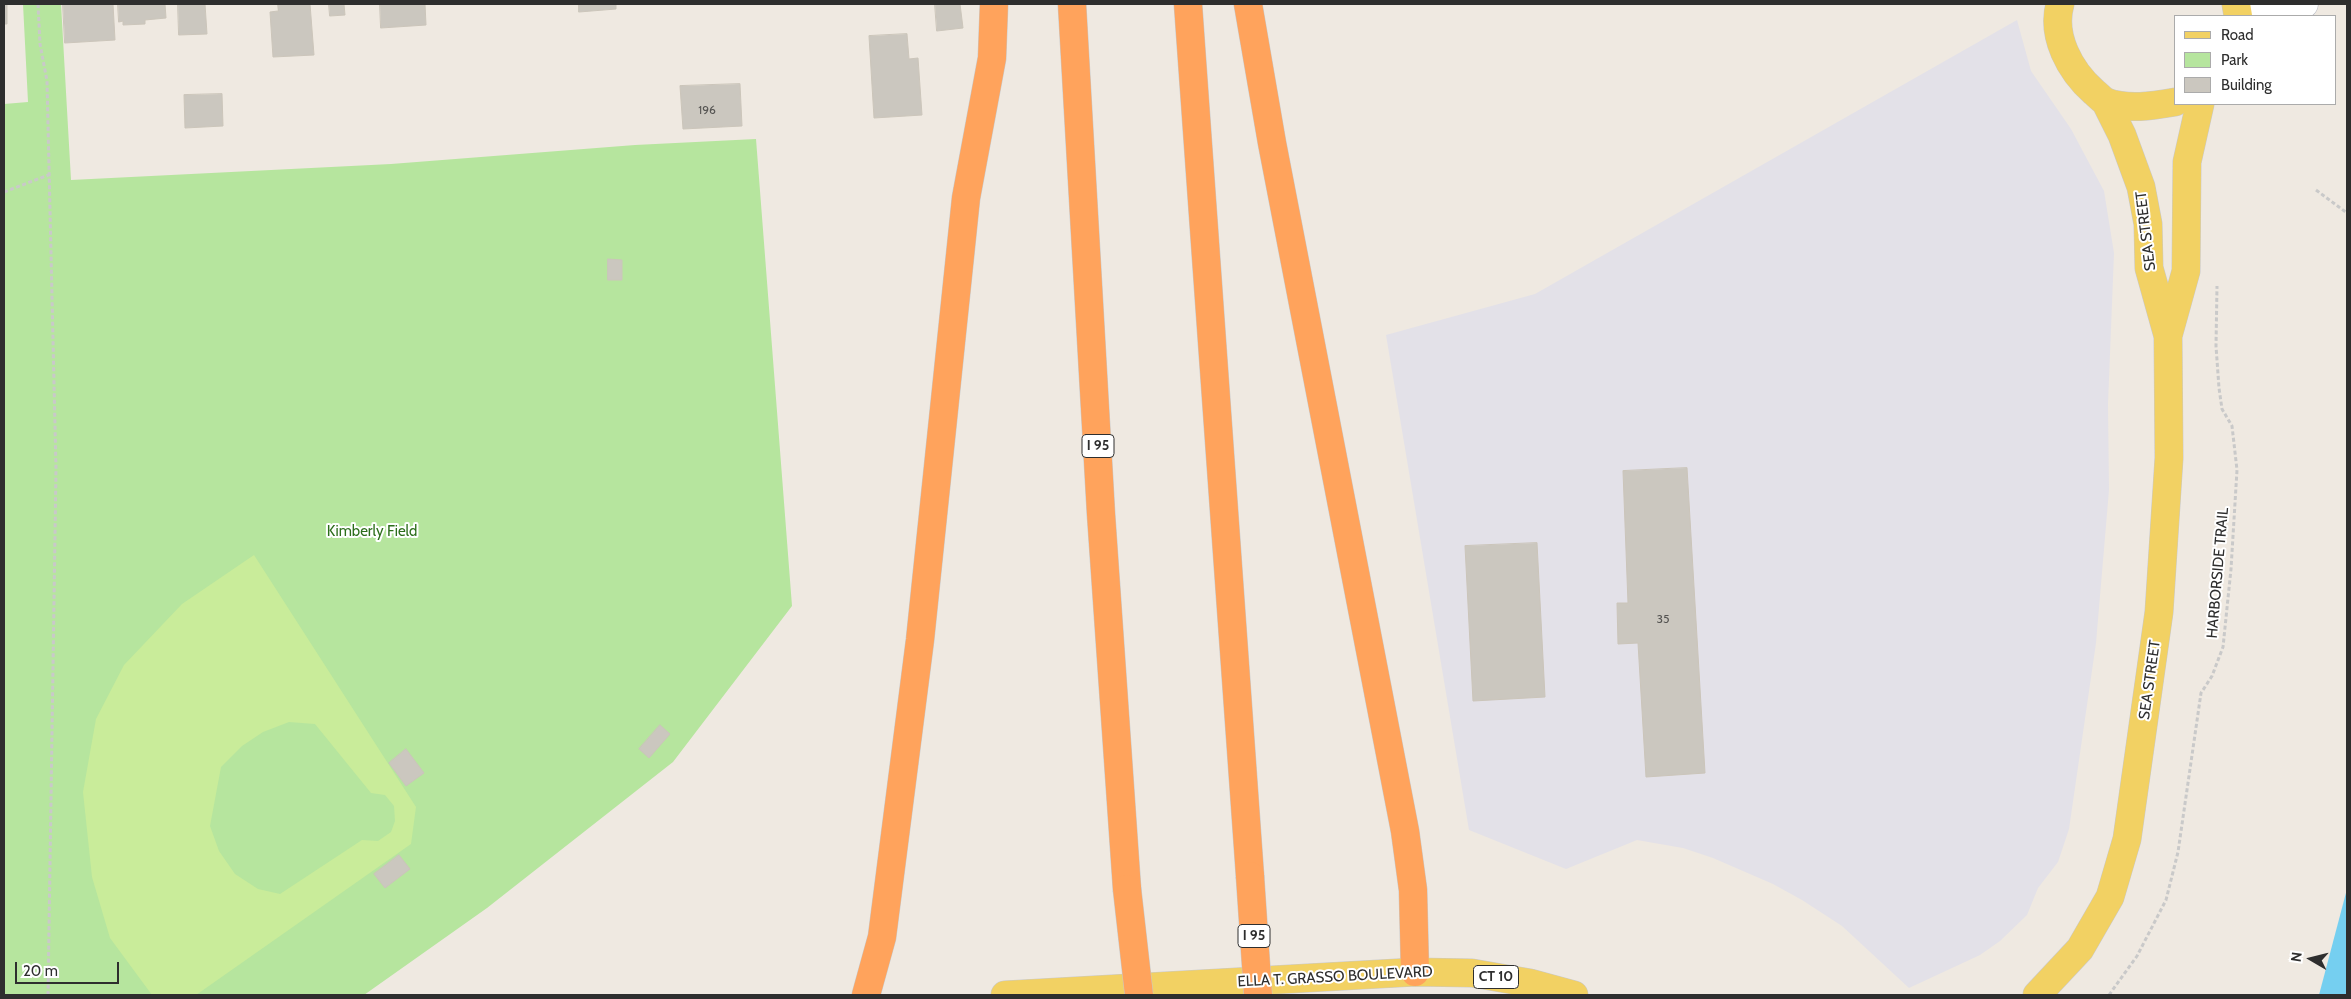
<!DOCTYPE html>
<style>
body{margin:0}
#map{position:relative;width:2351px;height:999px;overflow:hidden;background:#efe9e1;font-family:Cabin,sans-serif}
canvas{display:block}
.frame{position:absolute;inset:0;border:5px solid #2e2e2e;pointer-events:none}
.legend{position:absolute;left:2174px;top:15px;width:162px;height:90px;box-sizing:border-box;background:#fff;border:1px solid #ababab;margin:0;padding:6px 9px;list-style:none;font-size:15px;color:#2e2e2e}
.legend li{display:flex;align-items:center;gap:10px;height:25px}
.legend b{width:25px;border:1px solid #ababab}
.north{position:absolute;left:2286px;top:934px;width:50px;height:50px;-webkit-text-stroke:4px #fff;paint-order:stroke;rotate:278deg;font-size:14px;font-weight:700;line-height:20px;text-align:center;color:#2e2e2e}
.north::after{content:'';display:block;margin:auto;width:18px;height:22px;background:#2e2e2e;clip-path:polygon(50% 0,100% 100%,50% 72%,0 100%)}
.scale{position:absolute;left:15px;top:962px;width:104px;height:22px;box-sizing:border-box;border:2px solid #2e2e2e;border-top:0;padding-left:6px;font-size:15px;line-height:18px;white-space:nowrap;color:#2e2e2e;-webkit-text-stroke:4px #fff;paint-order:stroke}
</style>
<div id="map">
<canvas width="2351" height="999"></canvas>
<div class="frame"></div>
<ul class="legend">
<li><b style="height:6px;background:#f2d163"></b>Road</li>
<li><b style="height:14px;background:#b6e59e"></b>Park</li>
<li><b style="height:14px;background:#cbc7bf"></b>Building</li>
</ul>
<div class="north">N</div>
<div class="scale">20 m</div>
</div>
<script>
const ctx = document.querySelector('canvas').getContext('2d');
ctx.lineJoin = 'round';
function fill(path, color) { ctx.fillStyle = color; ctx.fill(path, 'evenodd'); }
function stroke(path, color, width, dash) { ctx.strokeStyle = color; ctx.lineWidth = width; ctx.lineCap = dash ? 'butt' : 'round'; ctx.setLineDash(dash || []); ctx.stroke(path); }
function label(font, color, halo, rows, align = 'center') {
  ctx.font = font + ' Cabin,sans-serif'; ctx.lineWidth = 4; ctx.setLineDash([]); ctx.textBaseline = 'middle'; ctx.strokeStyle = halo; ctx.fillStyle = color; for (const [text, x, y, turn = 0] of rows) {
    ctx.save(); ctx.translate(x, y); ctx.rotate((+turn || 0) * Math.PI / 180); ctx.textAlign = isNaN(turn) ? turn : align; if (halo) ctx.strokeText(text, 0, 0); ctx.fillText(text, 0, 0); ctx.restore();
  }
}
fill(new Path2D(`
 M2017 20 2031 71 2071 129 2104 191 2114 253 2108 404 2109 490 2096 643 2069 829 2058 862 2038 888 2027 915 2000 941 1980 955 1909 988 1842 926 1802 900 1773 884 1713 858 1683 848 1637 840 1566 869 1469 830 1386 335 1535 294Z`), '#e3e1e8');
fill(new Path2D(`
 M23 4H61L71 180 391 164 635 145 756 139 792 606 673 762 487 908 364 995H4V104L28 102Z`), '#b6e59e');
fill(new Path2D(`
 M254 555 416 807 411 844 196 995H152L110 938 92 877 83 792 96 719 124 665 182 604ZM289 722 315 724 371 793 385 795 394 806 395 821 391 832 378 841 362 840 280 894 258 889 235 874 219 851 210 826 221 767 242 746 263 732Z`), '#c9ec9a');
fill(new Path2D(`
 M2347 889V995H2319Z`), '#75cff0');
const building = new Path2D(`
 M4 4H7V24H4Z
 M63 4H113L115 40 65 43Z
 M118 4H165L166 18 145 20V24L123 25V21L119 22Z
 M178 4H205L207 34 179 35Z
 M278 4H310L314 55 273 57 270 12 278 11Z
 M329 4H344L345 15 330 16Z
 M380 4H425L426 25 381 28Z
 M579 4H616V9L579 12Z
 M935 4H960L963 28 937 31Z
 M907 34 909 59 918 58 922 115 874 118 869 36Z
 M740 84 742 126 683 129 680 86Z
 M222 94 223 126 185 128 184 95Z
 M608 259 622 260V280H608Z
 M1687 468 1705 773 1646 777 1638 643 1618 644 1617 603H1628L1623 471Z
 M1537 543 1545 697 1473 701 1465 546Z
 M660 725 670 734 649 758 639 749Z
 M406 749 424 773 406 786 389 763Z
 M399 855 410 869 385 888 374 874Z`);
fill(building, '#cbc7bf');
stroke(building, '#cbc5ba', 1);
const minor = new Path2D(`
 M2258 16 2304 4`);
const major = new Path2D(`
 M2060 4C2051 36 2070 71 2094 92 2098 95 2102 100 2106 102 2128 110 2152 106 2175 102
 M2236 4 2238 16
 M2105 101 2122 135 2141 187 2148 224 2149 268 2168 336
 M1005 995 1415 972 1472 973 1530 983 1574 995
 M2037 995 2080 949 2110 897 2127 839 2159 612 2169 458 2168 336 2186 271 2187 162 2200 104`);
const highway = new Path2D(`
 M1072 4 1101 514 1127 889
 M1188 4 1250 876
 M1248 4 1272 143 1405 831 1413 890 1415 972
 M866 995 882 937 920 640 966 198 992 58 994 4`);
stroke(minor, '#b4b7c1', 29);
stroke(major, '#c9c9c9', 29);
stroke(highway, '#c9c9c9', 29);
stroke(new Path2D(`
 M38 4 40 44 47 81 56 469 48 995
 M2316 190 2347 213
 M4 192 51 174
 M2109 995 2137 956 2166 900 2178 852 2201 693 2212 676 2223 647 2231 569 2237 470 2232 426 2222 409 2219 388 2216 346 2217 286`), '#c9c9c9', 3, [4, 2.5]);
stroke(minor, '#fff', 28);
stroke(major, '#f2d163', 28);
stroke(highway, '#ffa35c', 28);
const highwayBridge = new Path2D(`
 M1250 876 1258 995
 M1127 889 1139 995`);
stroke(highwayBridge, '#c9c9c9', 29, []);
stroke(highwayBridge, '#ffa35c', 28);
label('12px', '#555452', null, [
 ["196",707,110],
 ["35",1663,619]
]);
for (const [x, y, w] of [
 [1098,446,32],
 [1254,936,32],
 [1496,977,45]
]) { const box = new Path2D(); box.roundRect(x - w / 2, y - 11.5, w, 23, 4); ctx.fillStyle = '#fff'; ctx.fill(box); stroke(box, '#2e2e2e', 1); }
label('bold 14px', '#2e2e2e', null, [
 ["I 95",1098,446],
 ["I 95",1254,936],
 ["CT 10",1496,977]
]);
label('15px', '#2e2e2e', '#fff', [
 ["SEA STREET",2146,231,-97],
 ["HARBORSIDE TRAIL",2218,573,-85],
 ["SEA STREET",2150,680,-82],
 ["ELLA T. GRASSO BOULEVARD",1335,977,-3]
]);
label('15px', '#2c6e1b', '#fff', [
 ["Kimberly Field",372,532]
]);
</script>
